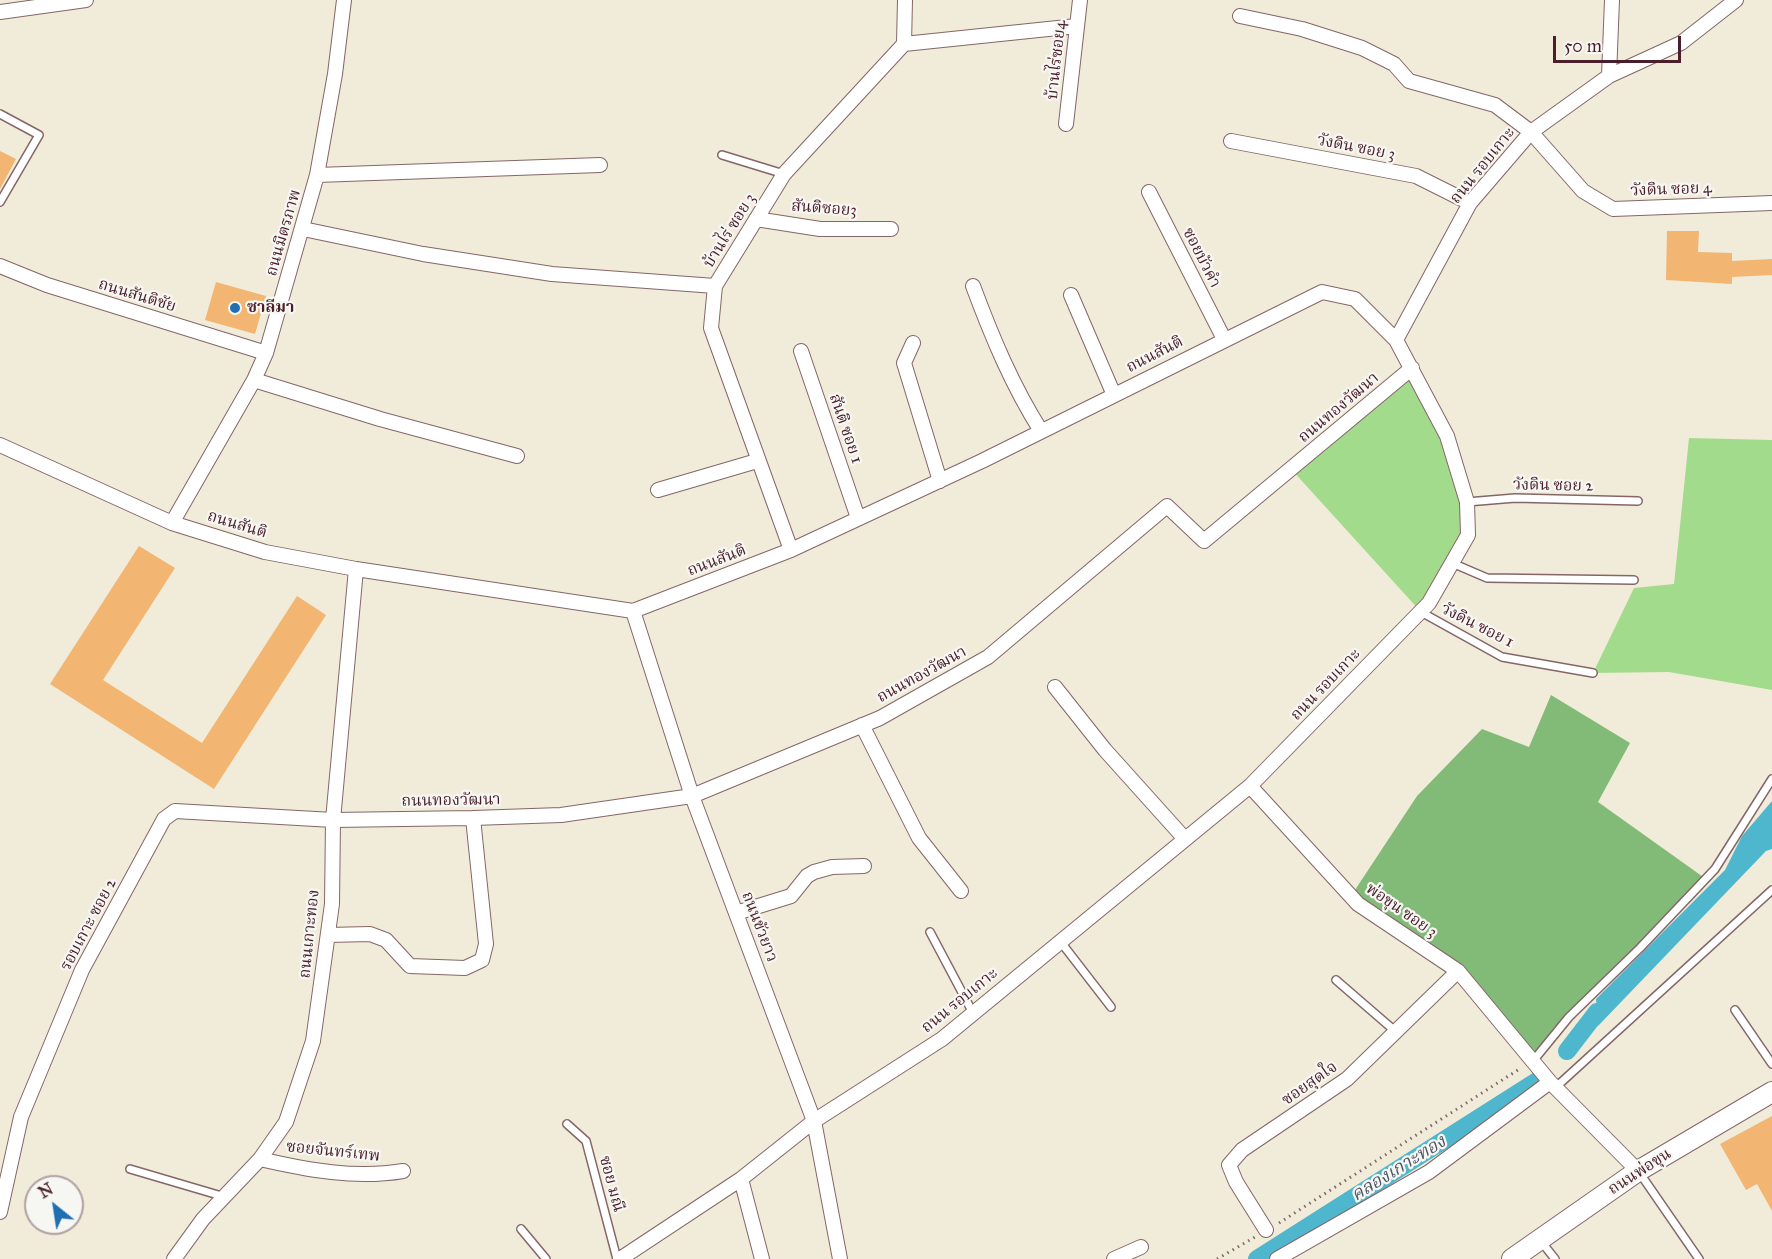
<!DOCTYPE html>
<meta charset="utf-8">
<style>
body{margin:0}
#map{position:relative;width:1772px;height:1259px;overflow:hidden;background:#f1ebd9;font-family:"IM FELL Great Primer",serif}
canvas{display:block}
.north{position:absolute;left:24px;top:1175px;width:60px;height:60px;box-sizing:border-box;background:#f6f6f2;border:2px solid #b1a0a2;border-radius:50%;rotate:330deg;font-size:16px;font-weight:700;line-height:24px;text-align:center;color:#4a1f2b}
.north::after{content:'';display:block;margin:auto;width:21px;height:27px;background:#1f6fb2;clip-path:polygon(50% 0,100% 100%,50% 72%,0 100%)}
.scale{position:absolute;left:1553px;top:36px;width:128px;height:27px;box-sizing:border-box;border:3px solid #4a1f2b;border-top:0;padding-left:8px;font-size:18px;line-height:21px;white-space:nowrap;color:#4a1f2b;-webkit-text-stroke:4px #f6f6f2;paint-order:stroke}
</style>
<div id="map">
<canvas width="1772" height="1259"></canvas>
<div class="north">N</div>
<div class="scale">50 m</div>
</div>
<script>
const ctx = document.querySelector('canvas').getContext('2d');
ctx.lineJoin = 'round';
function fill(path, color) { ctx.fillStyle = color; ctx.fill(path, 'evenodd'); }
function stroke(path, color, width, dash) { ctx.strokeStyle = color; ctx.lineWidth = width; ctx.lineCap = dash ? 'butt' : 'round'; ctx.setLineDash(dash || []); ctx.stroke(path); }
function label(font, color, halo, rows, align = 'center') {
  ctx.font = font + ' "IM FELL Great Primer","Noto Serif Thai",serif'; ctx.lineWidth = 4.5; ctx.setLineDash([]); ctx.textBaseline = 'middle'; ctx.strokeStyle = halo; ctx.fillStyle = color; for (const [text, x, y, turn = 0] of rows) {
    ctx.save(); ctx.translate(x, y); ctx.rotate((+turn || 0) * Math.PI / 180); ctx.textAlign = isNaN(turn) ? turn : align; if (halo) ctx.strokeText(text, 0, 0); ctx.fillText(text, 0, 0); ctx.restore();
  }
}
fill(new Path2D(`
 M1412 368 1447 436 1468 535 1421 612 1291 469Z
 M1689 438 1772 440V690L1669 672 1593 673 1634 588 1674 584Z`), '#a3db8d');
fill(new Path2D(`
 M1551 695 1630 743 1598 802 1706 879 1533 1059 1461 968 1351 896 1417 796 1482 729 1529 747Z`), '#82bb78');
fill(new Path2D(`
 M1772 801V849L1766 851 1598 1026 1596 999 1725 870 1742 836Z`), '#4fb7cd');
stroke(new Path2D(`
 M1567 1051 1597 1012
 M1257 1259 1540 1079`), '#4fb7cd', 18);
fill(new Path2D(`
 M0 151 16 159 0 189Z
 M1667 231H1699L1698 252 1732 253V261L1772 259V275L1732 277V284L1666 280Z
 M216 282 266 296 255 334 205 320Z
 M139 546 175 568 103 680 202 743 297 596 326 615 214 789 50 684Z
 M1772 1116V1211L1757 1184 1746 1190 1720 1144Z`), '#f2b572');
const lane = new Path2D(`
 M0 114 39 135 0 202
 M722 155 784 174
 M1467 502 1515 498 1638 501
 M1452 563 1487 578 1634 580
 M1421 612 1502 657 1593 673
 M930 932 973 1013
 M1060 941 1111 1007
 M1336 980 1395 1031
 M1735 1010 1772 1064
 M1533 1061 1569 1017 1640 948 1715 869 1772 779
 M1556 1087 1772 890
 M567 1124 586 1141 617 1259
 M130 1169 225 1197
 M1639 1172 1699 1259
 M521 1229 546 1259
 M1540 1240 1555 1259`);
const street = new Path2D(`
 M0 12 86 0
 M1240 16 1302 29 1362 48 1394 64 1409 81 1495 105 1531 132 1583 191 1613 209 1772 203
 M904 44 1077 26
 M1609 76 1612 0
 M1066 124 1080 0
 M1231 141 1416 176 1470 203
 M317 175 600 165
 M1149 192 1224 339
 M756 219 820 229H891
 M303 229 423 254 552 274 715 286
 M0 266 47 285 266 353
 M973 286C992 337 1012 385 1041 431
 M1071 295 1114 395
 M913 343 904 363 940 481
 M801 351 858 518
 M254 380 380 419 517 456
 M0 445 172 523 265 552 356 569 633 611 791 550 982 461 1322 292 1355 299 1396 340
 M658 490 757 461
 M172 523 254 380 266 353 317 175 335 74 344 0
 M791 550 711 328 715 286 784 174 904 44 905 0
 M633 611 692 796 814 1121 840 1259
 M1055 687 1105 750 1185 839
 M862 725 919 838 961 891
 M1250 786 1358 904 1458 971 1550 1082 1638 1171
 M736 913 791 896 807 876 814 872 832 867 864 866
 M328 935 370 934 386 940 410 966 465 968 482 960 486 944 473 818
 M260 1159C307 1170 356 1179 403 1171
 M741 1179 762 1259
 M0 1212 21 1117 82 970 164 819 175 811 333 820 473 818 561 815 692 796 880 718 988 657 1167 506 1204 541 1412 368
 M1266 1230 1236 1182 1229 1165 1242 1150 1347 1079 1458 971
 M174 1259 203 1219 260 1159 286 1122 313 1041 332 904 333 820 356 569
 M620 1259 741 1179 814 1121 942 1039 1250 786 1429 603 1468 535 1467 502 1447 436 1396 340 1470 203 1531 132 1609 76 1681 43 1736 0
 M1114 1259 1141 1247
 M1277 1259 1429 1172 1550 1082`);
const secondary = new Path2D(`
 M1512 1259 1638 1171 1772 1092`);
stroke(lane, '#846668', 10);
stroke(street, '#846668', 16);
stroke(secondary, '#846668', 22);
stroke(new Path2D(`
 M1279 1223 1521 1068
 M1217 1259 1255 1237`), '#846668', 3, [1.5, 4.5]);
stroke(lane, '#fff', 7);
stroke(street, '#fff', 14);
stroke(secondary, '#fff', 20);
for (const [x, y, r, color] of [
 [235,308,6,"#1f6fb2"]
]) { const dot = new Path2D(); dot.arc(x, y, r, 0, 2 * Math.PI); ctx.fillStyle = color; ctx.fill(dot); stroke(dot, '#f6f6f2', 2); }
label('16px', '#4a1f2b', '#f6f6f2', [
 ["บ้านไร่ซอย4",1057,60,-84],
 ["วังดิน ซอย 3",1356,148,11],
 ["ถนน รอบเกาะ",1483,166,-51],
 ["วังดิน ซอย 4",1671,190,-2],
 ["สันติซอย3",824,209,4],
 ["บ้านไร่ ซอย 3",730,231,-58],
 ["ถนนมิตรภาพ",284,233,-74],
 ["ซอยบัวคำ",1201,258,63],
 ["ถนนสันติชัย",137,296,17],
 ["ถนนสันติ",1155,355,-27],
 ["ถนนทองวัฒนา",1339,408,-40],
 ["สันติ ซอย 1",845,429,71],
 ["วังดิน ซอย 2",1553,486,1],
 ["ถนนสันติ",237,525,17],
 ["ถนนสันติ",717,561,-21],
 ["วังดิน ซอย 1",1477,626,27],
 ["ถนนทองวัฒนา",922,675,-29],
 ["ถนน รอบเกาะ",1326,685,-46],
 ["ถนนทองวัฒนา",451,801,-1],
 ["พ่อขุน ซอย 3",1401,911,35],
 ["รอบเกาะ ซอย 2",89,925,-62],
 ["ถนนขัวยาว",759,927,69],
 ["ถนนเกาะทอง",310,934,-84],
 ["ถนน รอบเกาะ",960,1001,-39],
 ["ซอยสุดใจ",1310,1084,-35],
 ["ซอยจันทร์เทพ",333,1152,6],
 ["ถนนพ่อขุน",1640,1172,-33],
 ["ซอย มณี",611,1184,75]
]);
label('bold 16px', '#4a1f2b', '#f6f6f2', [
 ["ซาลีมา",247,308]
], 'left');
label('italic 18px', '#4c5464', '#f6f6f2', [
 ["คลองเกาะทอง",1399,1169,-32]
]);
</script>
